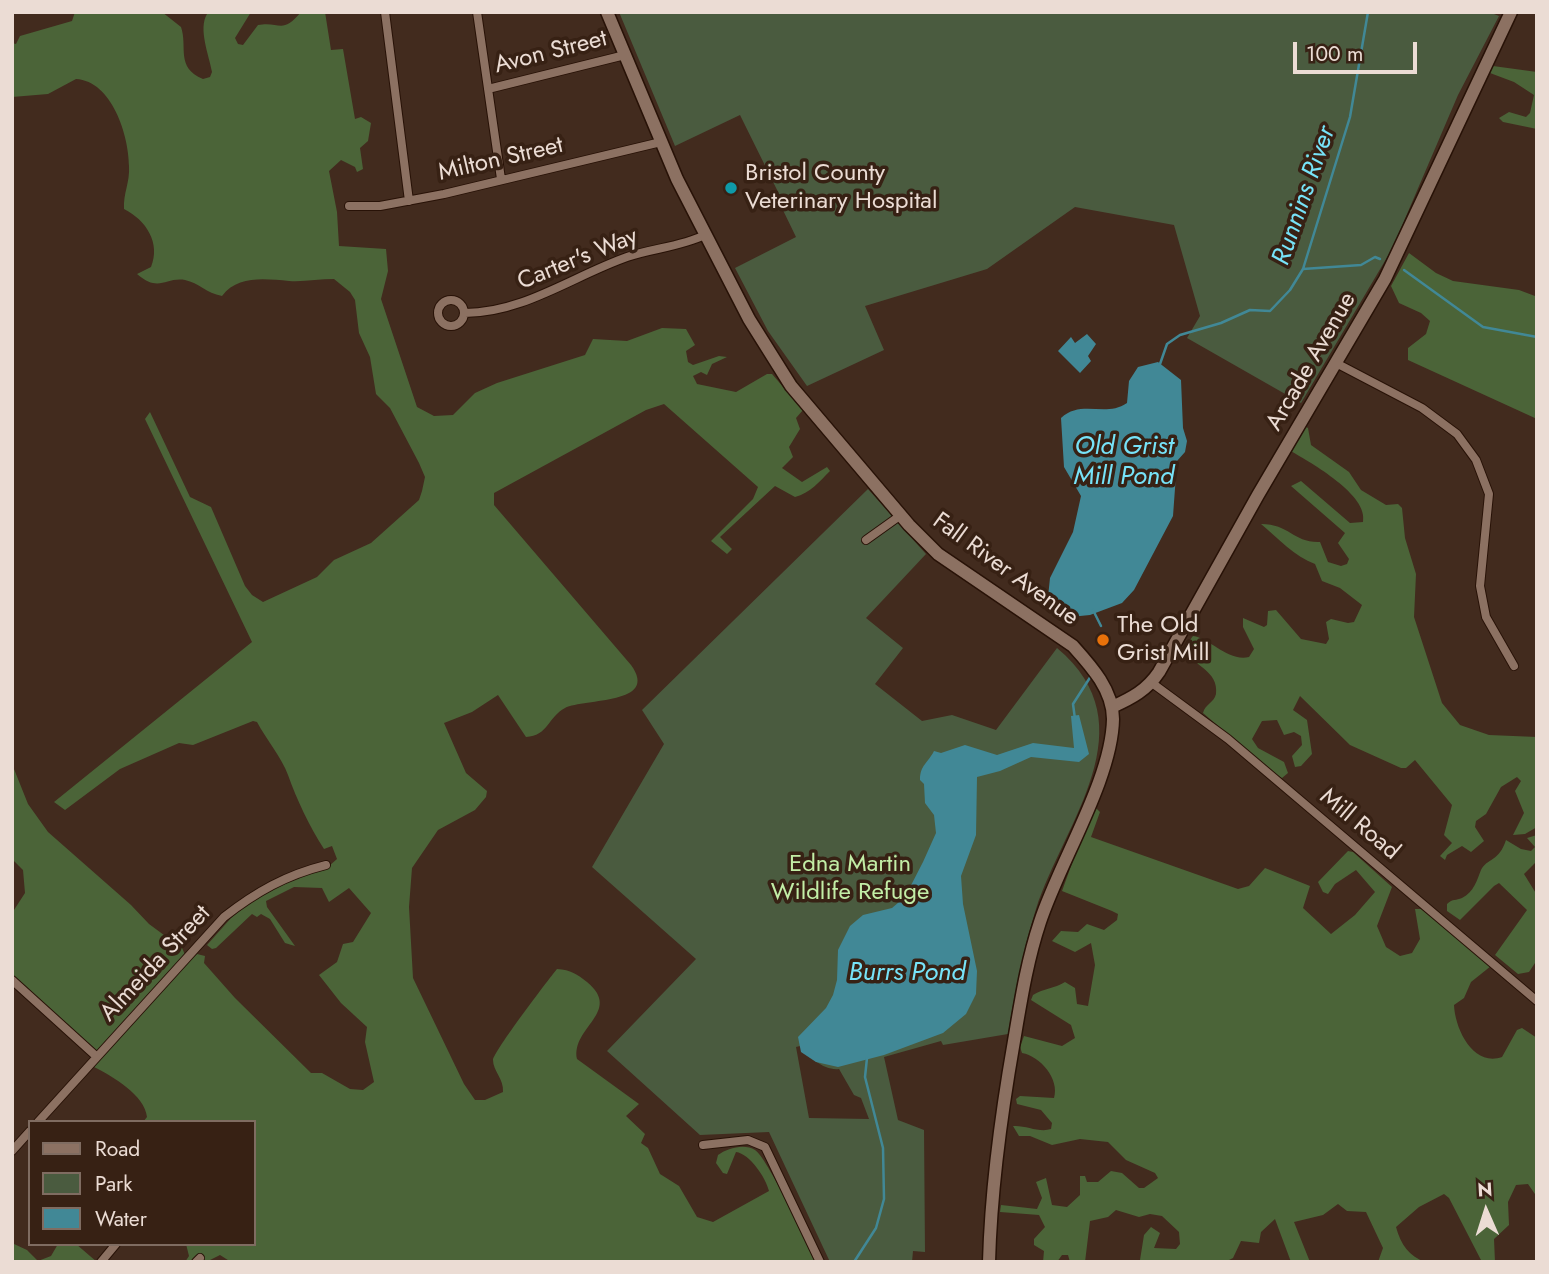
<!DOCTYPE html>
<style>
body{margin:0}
#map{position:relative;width:1549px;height:1274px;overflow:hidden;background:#422b1e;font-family:Jost,sans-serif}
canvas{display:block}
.frame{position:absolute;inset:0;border:14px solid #ebdcd4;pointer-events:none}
.legend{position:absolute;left:28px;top:1120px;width:228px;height:126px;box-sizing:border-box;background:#372114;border:2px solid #7f6c61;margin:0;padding:9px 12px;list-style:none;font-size:21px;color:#ebdcd4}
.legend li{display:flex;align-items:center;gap:14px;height:35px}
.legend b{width:35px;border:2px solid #7f6c61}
.north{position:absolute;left:1451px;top:1176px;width:70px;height:70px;-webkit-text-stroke:5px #372114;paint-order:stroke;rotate:357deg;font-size:19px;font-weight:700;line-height:28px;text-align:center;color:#ebdcd4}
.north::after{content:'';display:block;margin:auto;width:24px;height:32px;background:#ebdcd4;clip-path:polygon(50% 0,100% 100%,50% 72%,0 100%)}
.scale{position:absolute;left:1293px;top:42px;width:124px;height:32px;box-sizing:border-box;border:4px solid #ebdcd4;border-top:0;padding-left:9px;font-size:21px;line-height:24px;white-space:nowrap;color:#ebdcd4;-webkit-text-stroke:5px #372114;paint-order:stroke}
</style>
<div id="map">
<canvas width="1549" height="1274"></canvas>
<div class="frame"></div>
<ul class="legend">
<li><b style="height:9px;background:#8c7162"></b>Road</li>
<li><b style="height:19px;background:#4a5b3f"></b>Park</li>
<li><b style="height:19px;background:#418896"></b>Water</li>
</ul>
<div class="north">N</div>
<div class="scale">100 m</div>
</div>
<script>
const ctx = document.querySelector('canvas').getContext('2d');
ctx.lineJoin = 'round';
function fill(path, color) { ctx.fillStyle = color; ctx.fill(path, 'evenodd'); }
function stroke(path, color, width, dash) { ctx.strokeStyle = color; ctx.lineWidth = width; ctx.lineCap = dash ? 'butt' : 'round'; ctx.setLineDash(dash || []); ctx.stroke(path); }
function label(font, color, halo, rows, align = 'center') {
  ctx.font = font + ' Jost,sans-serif'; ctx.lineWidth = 7; ctx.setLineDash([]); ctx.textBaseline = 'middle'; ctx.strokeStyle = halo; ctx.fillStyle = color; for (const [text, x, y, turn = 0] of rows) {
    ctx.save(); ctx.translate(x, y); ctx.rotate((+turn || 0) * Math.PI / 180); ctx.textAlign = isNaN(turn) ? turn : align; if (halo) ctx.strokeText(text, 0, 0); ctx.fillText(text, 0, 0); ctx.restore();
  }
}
fill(new Path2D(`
 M619 12H1489L1499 16 1458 95 1392 249 1301 403 1187 338 1200 316 1174 225 1075 207 987 269 865 306 884 350 807 386 768 331 735 268 796 237 780 204 783 202 740 115 675 146Z
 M868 489 926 554 866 618 903 648 875 684 922 721 952 715 996 730 1057 648C1150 726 1065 821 1036 909 1023 950 1015 992 1008 1034L943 1045 941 1041 884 1057 898 1120 924 1130 925 1252 913 1251 912 1262H830L769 1132 700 1135 607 1051 696 959 592 867 664 744 642 710ZM800 1046C808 1057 825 1071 839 1069L854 1095 861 1098 869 1119 809 1118 796 1047Z`), '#4a5b3f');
fill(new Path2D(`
 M75 12H162L181 27C188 47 175 67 203 79L210 77 212 72C209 55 198 29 207 14L251 12 235 38 238 44 243 45 258 25C280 21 282 35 301 12H325L331 50 343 49 355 119 361 117 371 123 368 141 360 148 363 169 357 172 355 167 341 160 329 171 337 212 339 246 386 249 388 271 381 299 417 407 434 416 453 415 475 393 497 383 585 355 593 339 627 341 662 328 686 329 695 345 686 351 688 362 693 365 719 356 727 357 712 364 707 375 701 372 693 376 697 384 736 392 767 374H772L803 410 796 418 800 429 789 447 793 457 782 468 802 482 827 467 830 471C819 482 810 493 795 497L775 486 720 537 732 549 727 554 711 541 753 499 758 487 664 404 646 410 494 493V505L631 665C660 705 585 698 565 708 548 717 548 736 526 737L498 695 472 712 444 723 466 773 487 791 486 797 475 810 438 830 412 868 409 907 413 978 464 1084 475 1100H485L503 1092C504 1079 493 1071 493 1060 494 1051 548 980 557 969 571 970 577 974 587 982 623 1012 571 1027 577 1059L639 1104 626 1116 645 1134 641 1143 648 1148 660 1174 679 1186 697 1217 713 1222 769 1191C766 1178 750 1154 736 1152L727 1174 723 1173 716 1163 718 1155C727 1148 745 1143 755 1150 767 1157 807 1243 817 1262H231L220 1255 206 1262H185L189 1256 186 1244H254V1122H143L147 1117C145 1095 112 1076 94 1067L95 1058 12 979V913L25 893 23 870 12 859V764L28 804 48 832 131 905 149 924 168 938 172 945 180 943 188 962 197 954 205 956 204 963 235 998 311 1073H322L350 1089 363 1090 374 1082 365 1042 367 1027 341 1003 319 975 337 962 343 944 353 942 371 913 349 888 329 902 322 888 294 887 266 901 267 907 295 946 285 943 270 919 261 914 257 917 252 914 216 948 212 949 207 945 231 918 272 884 329 866 337 859 332 846 324 849C309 826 297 800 288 775 282 758 266 739 257 722L253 721 193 745 179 743 120 769 65 810 54 802 252 642 145 419 150 412 190 497 211 507 245 586 252 595 263 602 317 577 334 560 371 543 419 500 422 491 425 477 419 463 390 408 376 394 370 357 359 333 355 300 350 292 334 279C319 279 304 282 289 281 265 279 238 275 222 296 206 293 199 283 185 280 165 277 159 293 137 274L151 267C161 243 146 220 124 209 123 193 130 183 129 166 129 136 112 81 76 79L48 94 12 97V43L16 44 20 36 72 21Z
 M1493 66 1537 72V129L1503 122 1499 118 1509 112 1526 117 1530 113 1534 95 1514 82 1490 73Z
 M1409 253 1436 273 1453 281 1519 290 1535 296 1537 292V419L1408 360V348L1426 334 1430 321 1421 313 1399 303 1391 286Z
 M1304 426 1308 428 1311 445 1349 472 1361 490 1386 505 1398 504 1402 508 1405 538 1416 574 1414 617 1442 703 1460 725 1489 735 1537 737V827L1525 834 1513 835 1524 813 1515 791 1521 781 1517 777 1501 787 1486 814 1476 821 1475 827 1484 841 1471 852 1462 846 1447 855 1445 860 1440 856 1452 843 1444 835 1452 805 1415 760 1406 768H1401L1350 745 1300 696 1293 710 1307 720 1312 754 1301 766 1295 767 1292 756 1302 745 1301 736 1294 732 1284 735 1277 720 1262 721 1252 739 1258 748 1284 762 1288 773 1282 778 1273 773 1203 713C1205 704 1214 703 1216 694 1219 671 1194 666 1183 649L1193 636C1210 638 1228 662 1249 657L1254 649 1243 627V618L1264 627 1267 625 1268 611 1276 610 1301 639 1326 644 1329 639 1326 622 1331 619 1348 623 1354 622 1362 605 1340 588 1322 581 1315 564C1295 557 1278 538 1261 524 1290 524 1293 543 1320 542L1328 562 1341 566 1347 564 1349 559 1338 543 1345 533 1291 486 1301 481 1350 523 1363 522C1369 495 1311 463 1291 451Z
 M1093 805 1100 812 1091 837 1238 889 1249 886 1265 868 1310 886 1303 908 1331 934 1355 915 1375 892 1356 870 1335 884 1328 894 1323 892 1318 882 1348 851 1353 852 1392 887 1377 926 1386 947 1400 956 1412 953 1420 939 1415 909H1421L1491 966 1471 982 1464 998 1454 1005C1455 1029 1473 1067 1502 1057L1517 1030 1522 1028 1537 1038V1197L1528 1184 1516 1185 1508 1202 1509 1225 1494 1239 1495 1262H1482L1449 1198 1444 1194 1419 1207 1396 1227C1401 1245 1409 1256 1425 1262H1378L1383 1248 1366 1212 1347 1211 1338 1204 1323 1215 1294 1222 1310 1262H1291L1275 1219 1261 1232 1259 1243 1241 1241 1233 1258 1225 1262H1144L1140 1260 1144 1235 1151 1227 1160 1233 1154 1248 1176 1249 1180 1244 1179 1232 1162 1216 1150 1214 1139 1217 1116 1210 1108 1217 1090 1221 1085 1262H1070L1068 1255H1062L1057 1262H1043L1044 1251 1034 1245V1239L1045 1227 1039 1215 1000 1212 1001 1205 1037 1209 1042 1198 1036 1182 1046 1178 1052 1205 1067 1207 1080 1195V1176H1085L1087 1182H1098L1111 1171 1122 1173 1139 1188H1144L1158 1178 1155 1173 1126 1160 1108 1142 1080 1139 1052 1145 1030 1136H1019L1013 1126C1026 1125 1039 1133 1051 1129L1052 1123 1041 1110 1017 1104 1016 1099 1020 1096 1054 1098C1060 1079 1040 1056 1022 1053L1020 1047 1024 1036 1062 1046 1075 1038 1071 1025 1031 1000 1033 995C1044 988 1054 989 1065 982L1075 988 1077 1004 1088 1006 1095 965 1091 943 1075 952 1052 941 1061 931 1078 932 1087 924 1104 930 1117 920 1118 914 1112 911 1062 891Z
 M1537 835V861L1524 874 1537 895V960L1529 972 1518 974 1495 955 1527 910 1499 883 1494 886 1460 920 1447 911V904C1453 898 1456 901 1462 898 1474 892 1477 880 1481 870 1487 858 1499 862 1506 840L1521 849 1531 851 1535 847 1527 838Z
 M12 1240 14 1244 27 1250 38 1261 51 1256 58 1244H76L97 1262H12Z`), '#4b6438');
fill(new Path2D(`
 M1087 334 1096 344 1088 356 1091 361 1080 373 1058 351 1071 337 1075 343Z
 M1158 362 1181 380 1183 428 1187 441 1185 452 1177 461 1173 516 1134 590 1122 603 1090 615 1070 617 1052 605 1048 597 1050 578 1073 532 1081 496 1064 467 1061 418C1082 399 1105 418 1127 403L1129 381 1138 367Z
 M1079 715 1089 754 1079 762 1031 757 1000 771 977 777 976 835 961 876 963 904 977 971 976 994 966 1014 943 1033 884 1055 838 1067 816 1062 801 1052 798 1037 826 1008 833 995 837 980 838 950 850 926 863 915 892 908 905 897 923 862 936 833 934 815 925 803 924 784 920 780C920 765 928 763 934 751L941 753 965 745 997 755 1033 743 1074 748 1071 716Z`), '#418896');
stroke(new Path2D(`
 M1303 269 1361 265 1375 257 1380 259
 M1404 270 1483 327 1537 337
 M1160 364 1167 344 1180 335 1221 323 1250 310 1270 311 1290 290 1303 269 1350 117 1368 12
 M1093 610 1101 626
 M1075 719 1073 704 1091 676
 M854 1262 876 1228 884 1199 883 1148 865 1077 867 1058`), '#418896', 2.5);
const street = new Path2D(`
 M385 12 409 201
 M477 12 501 179
 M488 89 625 55
 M349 206H380L444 194 661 142
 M438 313a13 13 0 1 1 26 0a13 13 0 1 1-26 0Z
 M465 313C523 313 573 276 627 257 653 248 680 247 705 235
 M1336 363 1422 408 1457 434 1476 460 1489 494 1480 586 1486 617 1514 666
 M866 540 901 515
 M1152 683 1228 739 1537 1001
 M12 980 97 1057
 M38 1122 224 917C256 892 286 875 326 865
 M703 1145 748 1140 765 1147 820 1262
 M12 1151 30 1131
 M101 1262 116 1244
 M196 1262 200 1258`);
const secondary = new Path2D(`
 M607 12 677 179 749 319 791 386 909 525 938 554 1073 646C1091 666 1113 690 1113 719 1112 779 1060 861 1040 922 1027 961 1021 1000 1014 1041 1001 1115 991 1187 989 1262
 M1112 707C1132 698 1147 690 1159 672L1258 495 1385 279 1511 12`);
stroke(street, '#281207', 10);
stroke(secondary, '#281207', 15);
stroke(street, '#8c7162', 8);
stroke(secondary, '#8c7162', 12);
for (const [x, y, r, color] of [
 [731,188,7,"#0f9aa8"],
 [1103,640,7,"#e8710a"]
]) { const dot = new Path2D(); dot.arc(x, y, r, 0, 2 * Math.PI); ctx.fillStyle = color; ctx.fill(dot); stroke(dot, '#372114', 2.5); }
label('24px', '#ebdcd4', '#372114', [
 ["Avon Street",551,53,-14],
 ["Milton Street",501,160,-13],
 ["Carter's Way",578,260,-22],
 ["Arcade Avenue",1312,362,-60],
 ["Fall River Avenue",1005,570,36],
 ["Mill Road",1359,825,40],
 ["Almeida Street",156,964,-47]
]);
label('24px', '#ebdcd4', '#372114', [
 ["Bristol County",745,174],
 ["Veterinary Hospital",745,202],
 ["The Old",1117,626],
 ["Grist Mill",1117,654]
], 'left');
label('24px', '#c2eda6', '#372114', [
 ["Edna Martin",850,865],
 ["Wildlife Refuge",850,893]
]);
label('italic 26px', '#77e3f8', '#372114', [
 ["Runnins River",1305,196,-71],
 ["Old Grist",1124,448],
 ["Mill Pond",1124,478],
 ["Burrs Pond",907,974]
]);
</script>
